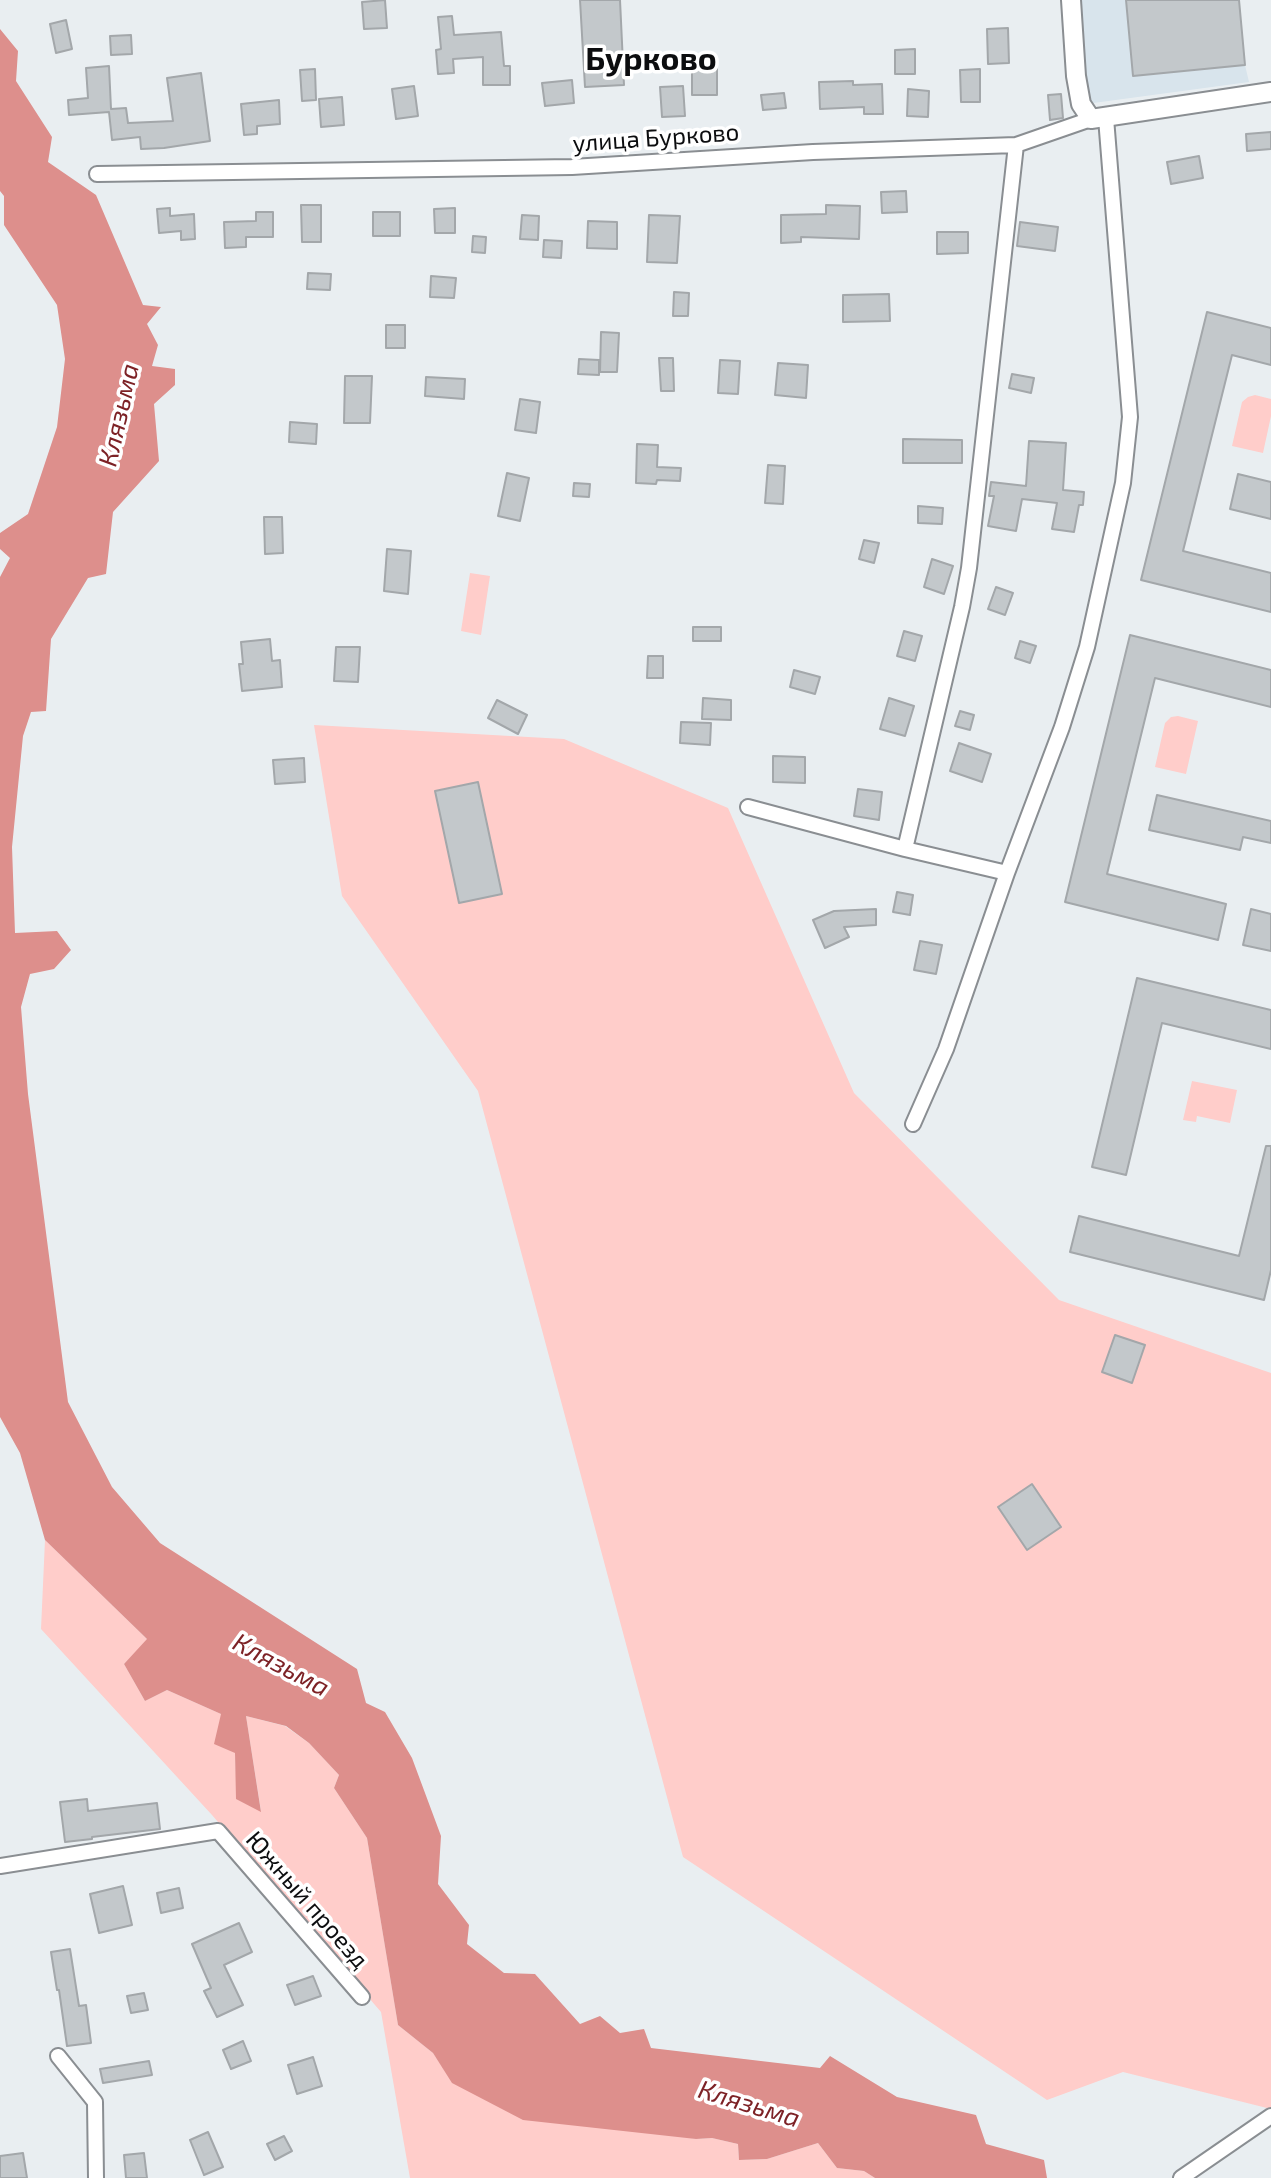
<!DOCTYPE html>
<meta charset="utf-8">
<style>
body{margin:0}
canvas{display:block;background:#e9eef1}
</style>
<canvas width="1271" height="2178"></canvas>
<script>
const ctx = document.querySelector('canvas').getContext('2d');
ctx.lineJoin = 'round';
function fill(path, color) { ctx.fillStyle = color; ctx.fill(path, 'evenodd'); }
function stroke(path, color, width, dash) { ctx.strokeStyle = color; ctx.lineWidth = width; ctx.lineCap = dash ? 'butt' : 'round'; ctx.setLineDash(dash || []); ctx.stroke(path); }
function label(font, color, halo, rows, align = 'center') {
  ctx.font = font + ' "Exo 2",sans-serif'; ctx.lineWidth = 7; ctx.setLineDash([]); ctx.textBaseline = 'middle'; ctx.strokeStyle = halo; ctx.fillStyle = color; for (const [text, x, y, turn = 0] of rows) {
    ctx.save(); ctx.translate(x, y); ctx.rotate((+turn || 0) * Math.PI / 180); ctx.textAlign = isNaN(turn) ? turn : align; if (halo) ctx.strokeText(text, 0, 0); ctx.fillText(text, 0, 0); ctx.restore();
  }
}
fill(new Path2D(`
 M1076 0H1239L1245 65 1249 82 1086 104Z`), '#d8e4ec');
fill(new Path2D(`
 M1255 395 1271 399V416L1263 453 1232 446 1242 402 1248 397Z
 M470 573 490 576 481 635 461 631Z
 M1178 716 1198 721 1186 774 1155 767 1165 723 1171 717Z
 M314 725 564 739 728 808 854 1093 1059 1300 1271 1373V2109L1123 2072 1047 2100 683 1857 478 1091 342 896Z
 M1192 1081 1237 1090 1230 1123 1197 1116 1196 1122 1183 1120Z
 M45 1540 148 1640 124 1664 145 1701 167 1690 221 1714 235 1753 237 1799 261 1811 246 1716 285 1726 309 1743 339 1775 334 1788 367 1838 398 2025 433 2053 453 2083 696 2139 712 2138 738 2144 739 2160 767 2159 818 2143 837 2168 864 2171 875 2178H410L381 2012 212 1815 41 1629Z`), '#ffcdca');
fill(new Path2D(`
 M0 29 18 51 16 81 52 137 48 162 96 195 143 305 161 307 147 324 158 345 152 366 175 369V385L154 404 159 461 113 512 106 574 88 578 51 639 46 711 31 712 23 736 12 847 15 933 57 931 71 950 54 969 30 974 21 1007 28 1094 68 1402 112 1487 160 1543 357 1669 366 1703 385 1712 412 1758 441 1836 438 1884 469 1925 467 1944 504 1973 535 1974 580 2024 600 2016 620 2033 644 2029 651 2048 820 2068 830 2056 897 2097 976 2115 986 2144 1044 2160 1047 2178H875L864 2171 837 2168 818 2143 767 2159 739 2160 738 2144 712 2138 696 2139 523 2120 452 2083 433 2053 398 2025 367 1838 334 1788 339 1775 309 1743 286 1726 246 1716 261 1812 236 1799 235 1753 214 1744 221 1714 167 1690 145 1701 124 1664 147 1639 45 1540 20 1453 0 1417V577L10 558 0 549V533L28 514 57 427 65 359 57 305 4 225V196L0 191Z`), '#dd8f8c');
const building = new Path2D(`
 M385 0 387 28 364 29 362 2Z
 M580 0H620L624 85 585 87Z
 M1126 0H1239L1245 65 1133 76Z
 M452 16 454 35 501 32 504 66H510V85H483V57L453 59 454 73 438 74 436 50 441 49 438 17Z
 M66 20 72 49 56 53 50 24Z
 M1008 28 1009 63 988 64 987 29Z
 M131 35 132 54 111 55 110 36Z
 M915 49V74H895V50Z
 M109 66 111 109 126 108 128 123 173 121 167 78 201 73 210 141 164 148 141 149 140 137 112 140 109 112 69 115 68 100 88 98 86 68Z
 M692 67H717V95H692Z
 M315 69 316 100 302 101 300 70Z
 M980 69V102H961L960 70Z
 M572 80 574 103 545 106 542 83Z
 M853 81V85L882 84 883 114H864V107L820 109 819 82Z
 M414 86 418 116 396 119 392 89Z
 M683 86 685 116 662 117 660 87Z
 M908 89 929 91 928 117 907 116Z
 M784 93 786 108 763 110 761 95Z
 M1061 94 1063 118 1050 120 1048 95Z
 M342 97 344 125 321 127 319 99Z
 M279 100 280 124 257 126V134L244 135 241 104Z
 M1271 132V149L1247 151 1246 134Z
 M1199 156 1203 178 1171 184 1167 162Z
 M906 191 907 212 882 213 881 192Z
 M301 205H321V242H302Z
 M826 205 860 206 859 239 801 237V242L781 243V215L826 214Z
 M170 208V216L194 214 195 239 181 240V231L159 233 157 209Z
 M455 208V233H435L434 209Z
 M256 212H273V237H246V247L225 248 224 222 256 221Z
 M373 212H400V236H373Z
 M522 215 539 216 538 240 520 239Z
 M649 215 680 216 677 263 647 262Z
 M588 221 617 222V249L587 248Z
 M1020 222 1058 227 1055 251 1017 246Z
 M937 232H968V253L937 254Z
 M473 236 486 237 485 253 472 252Z
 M544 240 562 241 561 258 543 257Z
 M308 273 331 274 330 290 307 289Z
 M431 276 456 278 454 298 430 297Z
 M674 292 689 293 688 316H673Z
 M889 294 890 321 843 322V295Z
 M1207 312 1271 328V365L1232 355 1183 551 1271 573V612L1141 580Z
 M386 325H405V348H386Z
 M601 332 619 333 617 372H600Z
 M659 358H673L674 391H661Z
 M579 359 599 360V375L578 374Z
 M720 360 740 361 738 394 718 393Z
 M778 363 808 365 806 398 775 395Z
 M1012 374 1034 378 1031 393 1009 388Z
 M345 376H372L370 423H344Z
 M426 377 465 379 464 399 425 396Z
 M520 399 540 402 536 433 515 430Z
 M290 422 317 424 316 444 289 442Z
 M903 439 962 440V463H903Z
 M1029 441 1066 443 1063 490 1084 492 1083 505H1079L1074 532 1052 529 1057 503 1022 499 1016 531 988 526 994 496H989L991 482 1026 486Z
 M637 444 658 445 657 467 681 468 680 481 657 480 656 484 636 483Z
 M768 465 785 466 783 504 765 503Z
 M507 473 529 478 520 521 498 516Z
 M1238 474 1271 482V519L1230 509Z
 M574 483 590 484 589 497 573 496Z
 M918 506 943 508 942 524 918 523Z
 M264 517H282L283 553 265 554Z
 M864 540 879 543 874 563 859 559Z
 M387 549 411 551 408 594 384 591Z
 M932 559 953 566 944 594 924 587Z
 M996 587 1013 593 1005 615 988 609Z
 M693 627H721V641H693Z
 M904 631 922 636 915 661 897 656Z
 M1130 635 1271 670V707L1155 678 1107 874 1226 904 1218 940 1065 902Z
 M270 639 272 661 280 660 282 687 242 691 239 664H243L241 642Z
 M1020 641 1036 646 1030 663 1015 658Z
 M336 647H360L358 682 334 681Z
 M648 656H663V678H647Z
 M794 670 820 677 815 694 790 687Z
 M703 698 731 700V720L702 719Z
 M889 698 914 706 905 736 880 729Z
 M497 700 527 715 518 734 488 718Z
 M960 711 974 715 970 730 955 726Z
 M681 722 711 723 710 745 680 743Z
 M959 743 991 754 982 782 950 771Z
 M773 756 805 757V783L773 782Z
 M304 758 305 782 275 784 273 760Z
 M478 782 502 894 459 903 435 791Z
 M858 789 882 792 879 820 854 816Z
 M1157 795 1271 821V843L1243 837 1240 850 1149 830Z
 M897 892 913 895 910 915 893 912Z
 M876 909V925L844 927 849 937 825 948 813 920 834 911Z
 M1251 909 1271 914V951L1243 945Z
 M920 941 942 945 936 974 914 970Z
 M1137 978 1271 1010V1049L1162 1023 1126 1175 1092 1167Z
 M1266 1146H1271V1270L1264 1300 1070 1252 1079 1216 1239 1256Z
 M1115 1335 1145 1345 1132 1383 1102 1372Z
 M1032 1484 1061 1527 1027 1550 998 1507Z
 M87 1799 88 1811 157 1803 160 1829 92 1837V1839L65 1842 60 1802Z
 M123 1886 132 1925 99 1933 90 1894Z
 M179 1888 183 1908 161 1913 157 1893Z
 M239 1923 252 1952 224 1965 243 2005 217 2017 204 1991 211 1988 192 1944Z
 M70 1949 79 2006 86 2005 91 2043 67 2046 59 1990H57L51 1952Z
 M313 1976 321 1996 295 2005 287 1985Z
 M144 1993 148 2010 131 2013 127 1996Z
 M243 2041 251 2061 231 2069 223 2050Z
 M313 2057 322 2086 297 2094 288 2065Z
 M149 2061 152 2075 103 2083 100 2069Z
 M208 2132 223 2167 204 2175 190 2140Z
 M284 2136 292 2151 275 2160 267 2144Z
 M23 2153 27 2178H0V2156Z
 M144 2153 147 2178H126L124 2155Z`);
fill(building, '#c3c8cb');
stroke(building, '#a3a7aa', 2);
const minor = new Path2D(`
 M97 174 572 167 813 152 1016 145 1091 119
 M748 807 905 849 1007 873
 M905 849 962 607 969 568 1016 145
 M913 1124 946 1049 1007 873 1062 727 1087 647 1123 483 1130 417 1106 118
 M0 1866 218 1831 362 1997
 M58 2056 95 2102 96 2178
 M1181 2178 1271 2116`);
const tertiary = new Path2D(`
 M1071 0 1076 76 1081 104 1091 119 1271 92`);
stroke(minor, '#8a8e92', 18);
stroke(tertiary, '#8a8e92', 22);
stroke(minor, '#fff', 14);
stroke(tertiary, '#fff', 18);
label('24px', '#0c0d0f', '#fff', [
 ["улица Бурково",656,138,-4],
 ["Южный проезд",307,1900,49]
]);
label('italic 26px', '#7d2226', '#fff', [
 ["Клязьма",119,415,-77],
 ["Клязьма",281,1665,28],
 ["Клязьма",749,2104,17]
]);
label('bold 32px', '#0c0d0f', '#fff', [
 ["Бурково",651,59]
]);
</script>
